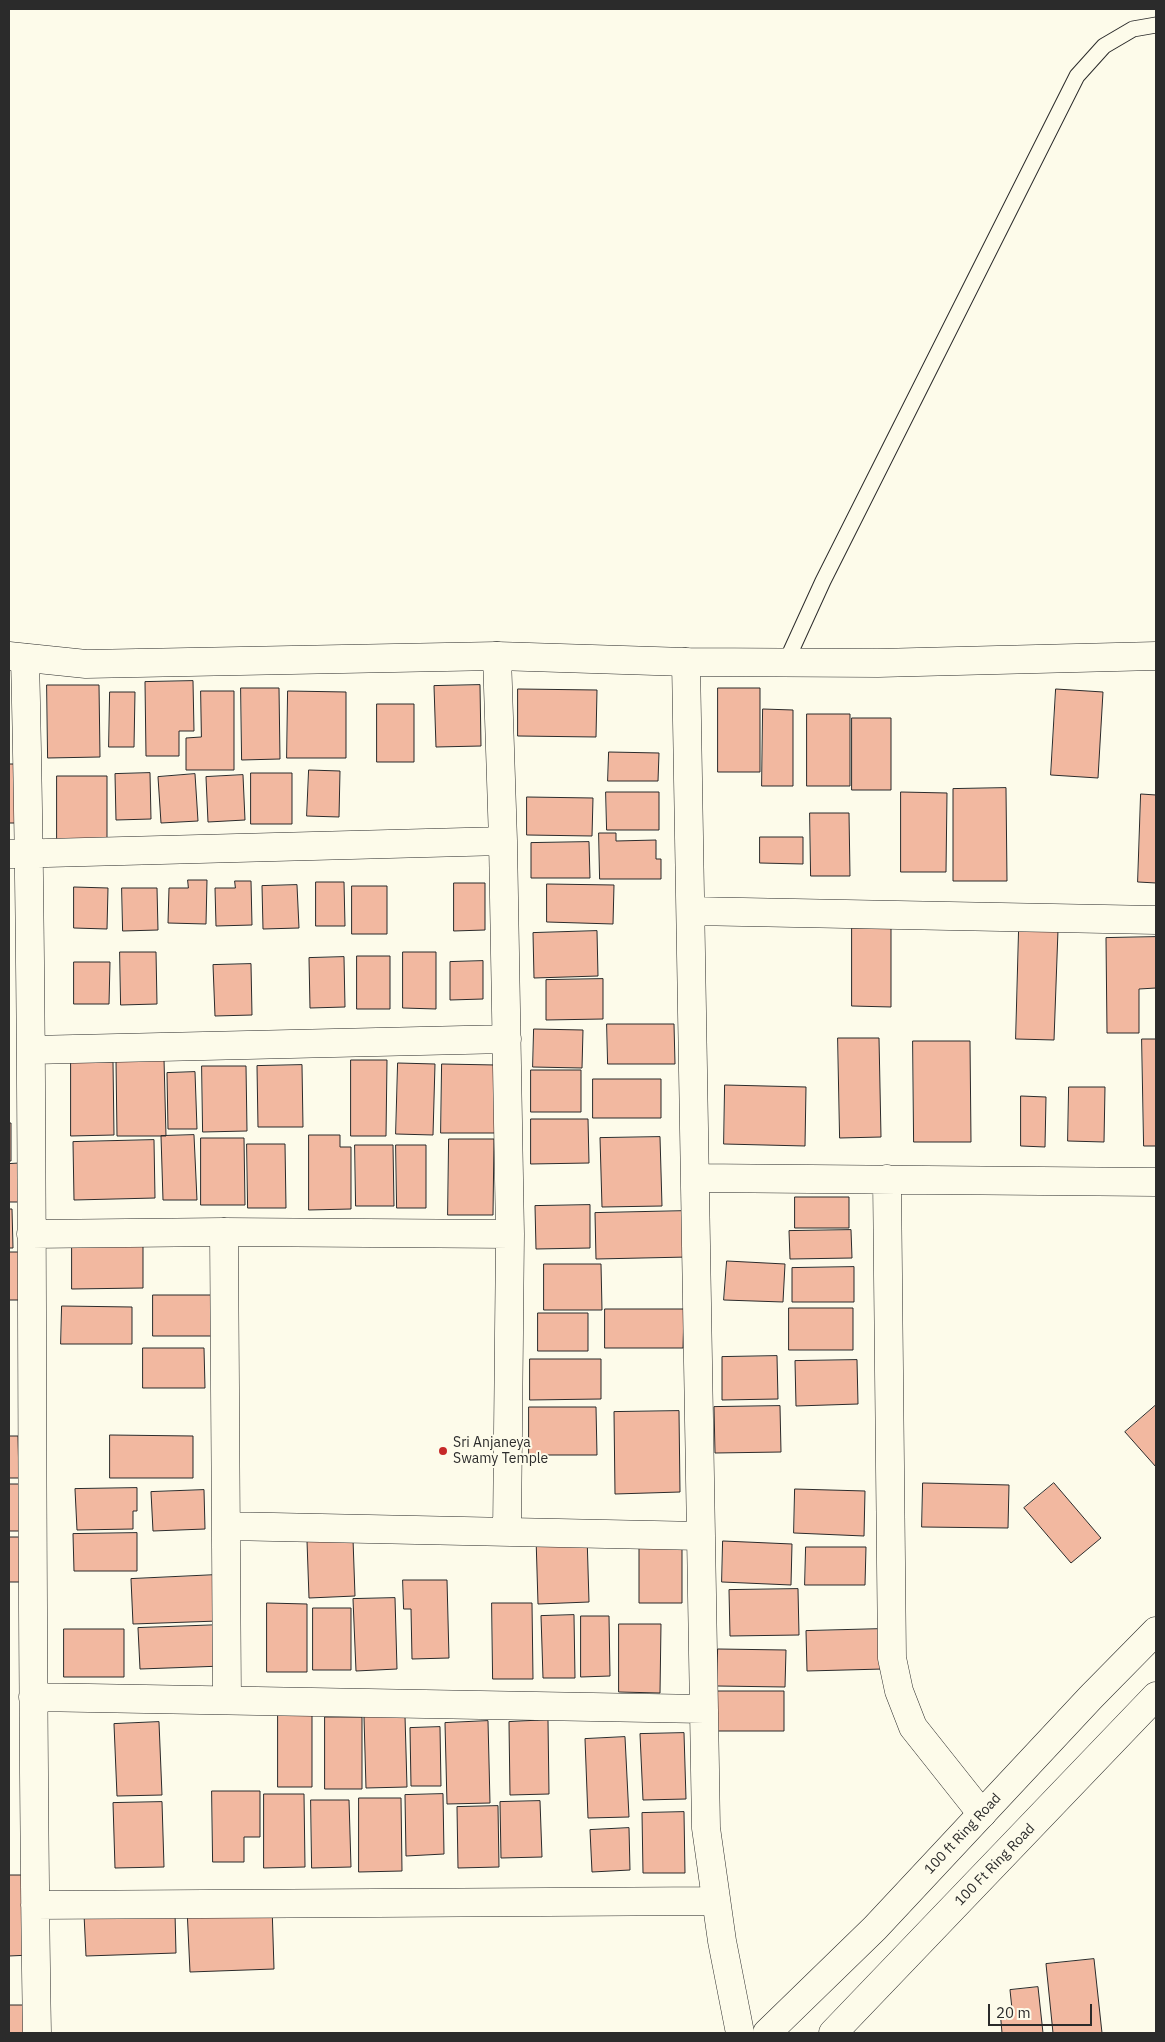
<!DOCTYPE html>
<style>
body{margin:0}
#map{position:relative;width:1165px;height:2042px;overflow:hidden;background:#fdfbea;font-family:"IBM Plex Sans",sans-serif}
canvas{display:block}
.frame{position:absolute;inset:0;border:10px solid #2b2b2b;pointer-events:none}
.scale{position:absolute;left:988px;top:2004px;width:104px;height:22px;box-sizing:border-box;border:2px solid #2b2b2b;border-top:0;padding-left:6px;font-size:15px;line-height:18px;white-space:nowrap;color:#2b2b2b;-webkit-text-stroke:4px #fdfbea;paint-order:stroke}
</style>
<div id="map">
<canvas width="1165" height="2042"></canvas>
<div class="frame"></div>
<div class="scale">20 m</div>
</div>
<script>
const ctx = document.querySelector('canvas').getContext('2d');
ctx.lineJoin = 'round';
function fill(path, color) { ctx.fillStyle = color; ctx.fill(path, 'evenodd'); }
function stroke(path, color, width, dash) { ctx.strokeStyle = color; ctx.lineWidth = width; ctx.lineCap = dash ? 'butt' : 'round'; ctx.setLineDash(dash || []); ctx.stroke(path); }
function label(font, color, halo, rows, align = 'center') {
  ctx.font = font + ' "IBM Plex Sans",sans-serif'; ctx.lineWidth = 4; ctx.setLineDash([]); ctx.textBaseline = 'middle'; ctx.strokeStyle = halo; ctx.fillStyle = color; for (const [text, x, y, turn = 0] of rows) {
    ctx.save(); ctx.translate(x, y); ctx.rotate((+turn || 0) * Math.PI / 180); ctx.textAlign = isNaN(turn) ? turn : align; if (halo) ctx.strokeText(text, 0, 0); ctx.fillText(text, 0, 0); ctx.restore();
  }
}
const building = new Path2D(`
 M193 681 194 731H179V756H146L145 682Z
 M47 685H99L100 757 48 758Z
 M480 685 481 746 436 747 434 686Z
 M241 688H279L280 759 242 760Z
 M718 688H760V772H718Z
 M518 689 597 690 596 737 518 736Z
 M1056 689 1103 692 1098 778 1051 775Z
 M201 691H234V770H186V738L201 737Z
 M288 691 346 692V758H287Z
 M110 692H135L134 747H109Z
 M377 704H414V762H377Z
 M763 709 793 710V786H762Z
 M807 714H850V786H807Z
 M852 718H891V790H852Z
 M609 752 659 753 658 781H608Z
 M9 764H15V823H9Z
 M309 770 340 771 339 817 307 816Z
 M150 773 151 819 116 820 115 774Z
 M251 773H292V824H251Z
 M195 774 198 821 161 823 158 777Z
 M243 775 245 820 208 822 206 777Z
 M57 776H107V840H57Z
 M1006 788 1007 881H953V789Z
 M606 792H659V830H607Z
 M901 792 947 793 946 872H901Z
 M1141 794 1156 795V883L1138 882Z
 M527 797 593 798 592 836 527 835Z
 M810 813H849L850 876H811Z
 M599 833H616V841L656 840V859H661V879H600Z
 M760 837H803V864L760 863Z
 M589 842 590 878H531V843Z
 M188 880H207L206 924 168 923 169 888H188Z
 M235 881H251L252 925 216 926 215 888H235Z
 M316 882H344L345 926H316Z
 M454 883H485V930L454 931Z
 M547 884 614 885 613 924 547 922Z
 M297 885 299 928 263 929 262 886Z
 M352 886H387V934H352Z
 M74 887 108 888 107 929 74 928Z
 M122 888H157L158 930 123 931Z
 M852 928H891V1007L852 1006Z
 M1019 929 1058 930 1054 1040 1016 1039Z
 M597 931 598 976 534 978 533 933Z
 M1156 937V988L1139 989V1033H1107L1106 938Z
 M120 952H156L157 1004 121 1005Z
 M403 952H436V1009L403 1008Z
 M357 956H390V1009H357Z
 M344 957 345 1007 310 1008 309 958Z
 M483 961V999L450 1000V962Z
 M74 962H110L109 1004H74Z
 M251 964 252 1015 215 1016 213 965Z
 M603 979V1019L546 1020V980Z
 M607 1024H674L675 1064H608Z
 M534 1029 583 1030 582 1068 533 1067Z
 M838 1038H879L881 1137 840 1138Z
 M1142 1039H1156V1146H1144Z
 M913 1041H970L971 1142H914Z
 M164 1059 166 1136H117L116 1060Z
 M351 1060H387L386 1136H351Z
 M71 1062H113L114 1135 71 1136Z
 M398 1063 435 1064 433 1135 396 1134Z
 M442 1064 496 1065 495 1133H441Z
 M302 1065 303 1127H258L257 1066Z
 M202 1066H246L247 1131 203 1132Z
 M531 1070H581V1112H531Z
 M195 1072 197 1129H168L167 1073Z
 M593 1079H661V1118H593Z
 M725 1085 806 1087 805 1146 724 1144Z
 M1069 1087H1105L1104 1142 1068 1141Z
 M1021 1096 1046 1097 1045 1147 1021 1146Z
 M531 1119H588L589 1163 531 1164Z
 M9 1123H11V1161H9Z
 M194 1135 197 1200H163L161 1136Z
 M309 1135H340V1147H351V1209L309 1210Z
 M660 1137 662 1206 602 1207 600 1138Z
 M201 1138H244L245 1205H201Z
 M449 1139H494L493 1215H448Z
 M154 1140 155 1198 74 1200 73 1142Z
 M247 1144H285L286 1208H248Z
 M355 1145H393L394 1206H356Z
 M396 1145H426V1208H397Z
 M26 1163 27 1202H9V1164Z
 M795 1197H849V1228H795Z
 M590 1205V1248L536 1249 535 1206Z
 M9 1209H12L13 1248H9Z
 M687 1211 688 1257 596 1259 595 1213Z
 M851 1230 852 1258 790 1259 789 1231Z
 M72 1242H143V1288L72 1289Z
 M9 1252H21L22 1300H9Z
 M727 1261 785 1264 783 1302 724 1300Z
 M544 1264H601L602 1310H544Z
 M854 1267V1302H792V1268Z
 M153 1295H218V1336H153Z
 M62 1306 132 1307V1344H61Z
 M789 1308H853V1350H789Z
 M605 1309H684L683 1348H605Z
 M538 1313H588V1351H538Z
 M143 1348H204L205 1388H143Z
 M777 1356 778 1399 722 1400V1357Z
 M530 1359H601V1399L530 1400Z
 M857 1360 858 1404 796 1406 795 1361Z
 M1156 1405V1467L1125 1432Z
 M780 1406 781 1452 715 1453 714 1407Z
 M529 1407H596L597 1455H529Z
 M679 1411 680 1492 615 1494 614 1412Z
 M110 1435 193 1436V1478H110Z
 M9 1436H18L19 1478H9Z
 M923 1483 1009 1485 1008 1528 922 1527Z
 M1054 1483 1101 1538 1071 1563 1024 1508Z
 M9 1484H22V1531H9Z
 M137 1488V1511H133V1529L77 1530 75 1489Z
 M795 1489 865 1491 864 1536 794 1533Z
 M204 1490 205 1529 153 1531 151 1492Z
 M137 1533V1571H74L73 1534Z
 M587 1535 589 1602 538 1604 536 1537Z
 M682 1536V1603H639V1537Z
 M9 1537H20L21 1582H9Z
 M353 1539 355 1596 309 1598 307 1541Z
 M723 1541 792 1544 791 1585 722 1582Z
 M806 1547H866L865 1585H805Z
 M216 1575 218 1621 133 1624 131 1579Z
 M403 1580H447L449 1658 412 1659 411 1609H404Z
 M798 1589 799 1635 730 1636 729 1590Z
 M395 1598 397 1669 356 1671 353 1599Z
 M267 1603 307 1604V1672H267Z
 M492 1603H532L533 1679H493Z
 M313 1608H351V1670H313Z
 M574 1615 575 1678H543L541 1616Z
 M581 1616H609L610 1676 581 1677Z
 M619 1624H661L660 1693 619 1692Z
 M221 1625 223 1666 140 1669 138 1628Z
 M64 1629H124V1677H64Z
 M882 1629 883 1669 807 1671 806 1631Z
 M718 1649 786 1650 785 1687 717 1686Z
 M716 1691H784V1731H716Z
 M278 1707 312 1708V1787H278Z
 M405 1716 407 1787 366 1788 364 1717Z
 M325 1717H362V1789H325Z
 M548 1720 549 1794 510 1795 509 1722Z
 M488 1721 490 1803 447 1804 445 1723Z
 M159 1722 162 1795 117 1796 114 1724Z
 M440 1727 441 1786H411L410 1728Z
 M684 1733 686 1799 643 1800 640 1734Z
 M625 1737 629 1817 588 1818 585 1739Z
 M212 1791H260V1837H244V1862H213Z
 M264 1794H304L305 1867 264 1868Z
 M443 1794 444 1854 406 1856 405 1795Z
 M359 1798H401L402 1871 359 1872Z
 M311 1800H349L351 1867 312 1868Z
 M540 1801 542 1857 501 1858 500 1802Z
 M162 1802 164 1867 115 1868 113 1803Z
 M498 1806 499 1867 458 1868 457 1807Z
 M684 1812 685 1873H643L642 1813Z
 M629 1828 630 1870 592 1872 590 1830Z
 M9 1875H29L31 1955 9 1956Z
 M272 1905 274 1969 190 1972 187 1908Z
 M175 1913 176 1953 86 1956 84 1914Z
 M1094 1959 1102 2033H1053L1046 1964Z
 M1038 1987 1043 2033H1002L1000 2010 1012 2009 1010 1990Z
 M9 2005H28L30 2033H9Z`);
fill(building, '#f2b8a0');
stroke(building, '#2b2b2b', 1);
const lane = new Path2D(`
 M786 662 823 581 1077 76 1104 46 1133 29 1156 25`);
const street = new Path2D(`
 M497 656 503 841 510 1234 507 1532
 M25 658C36 1116 29 1575 37 2033
 M686 662 706 1828 722 1941 740 2033
 M9 854 503 841
 M691 911 1156 920
 M31 1050 507 1039
 M695 1178 1156 1182
 M887 1179 892 1658 899 1691 913 1727 982 1814
 M224 1232 227 1700
 M31 1234 224 1232 510 1234
 M226 1526 701 1536
 M33 1697 704 1709
 M35 1905 716 1901`);
const secondary = new Path2D(`
 M9 656 86 664 497 656 686 662 878 663 1156 656`);
const primary = new Path2D(`
 M767 2033 875 1928 1091 1697 1156 1631
 M833 2033 1156 1696`);
stroke(lane, '#2b2b2b', 17);
stroke(street, '#2b2b2b', 29);
stroke(secondary, '#2b2b2b', 29);
stroke(primary, '#2b2b2b', 29);
stroke(lane, '#fdfbea', 15);
stroke(street, '#fdfbea', 28);
stroke(secondary, '#fdfbea', 28);
stroke(primary, '#fdfbea', 28);
for (const [x, y, r, color] of [
 [443,1451,5,"#c62828"]
]) { const dot = new Path2D(); dot.arc(x, y, r, 0, 2 * Math.PI); ctx.fillStyle = color; ctx.fill(dot); stroke(dot, '#fdfbea', 2); }
label('14px', '#2b2b2b', '#fdfbea', [
 ["Sri Anjaneya",453,1443],
 ["Swamy Temple",453,1459]
], 'left');
label('14px', '#2b2b2b', '#fdfbea', [
 ["100 ft Ring Road",963,1834,-47],
 ["100 Ft Ring Road",995,1865,-46]
]);
</script>
